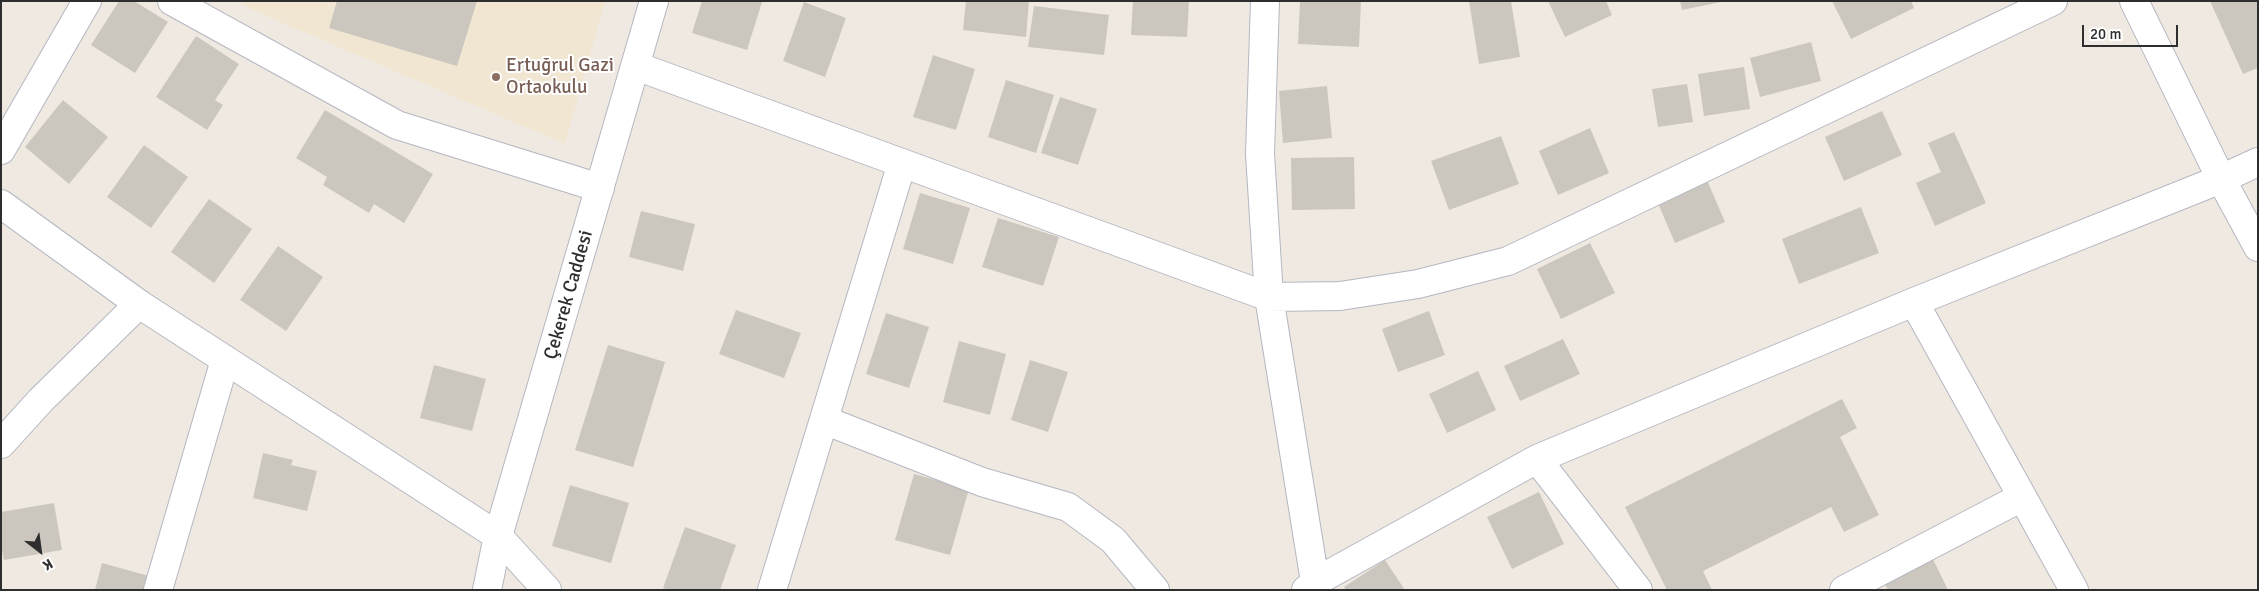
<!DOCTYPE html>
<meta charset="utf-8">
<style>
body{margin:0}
#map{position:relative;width:2259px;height:591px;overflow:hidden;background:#efe9e1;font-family:Signika,sans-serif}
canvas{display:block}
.frame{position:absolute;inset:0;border:2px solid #2e2e2e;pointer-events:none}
.north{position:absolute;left:15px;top:526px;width:50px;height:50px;-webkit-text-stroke:4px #fff;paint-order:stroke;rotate:150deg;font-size:14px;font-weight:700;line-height:20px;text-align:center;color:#2e2e2e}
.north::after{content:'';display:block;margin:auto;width:18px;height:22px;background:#2e2e2e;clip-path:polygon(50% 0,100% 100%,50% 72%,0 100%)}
.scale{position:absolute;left:2082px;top:25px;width:96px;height:22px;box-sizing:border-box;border:2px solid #2e2e2e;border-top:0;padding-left:6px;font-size:15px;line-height:18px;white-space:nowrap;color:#2e2e2e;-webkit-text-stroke:4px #fff;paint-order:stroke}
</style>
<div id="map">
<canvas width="2259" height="591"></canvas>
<div class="frame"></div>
<div class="north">K</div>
<div class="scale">20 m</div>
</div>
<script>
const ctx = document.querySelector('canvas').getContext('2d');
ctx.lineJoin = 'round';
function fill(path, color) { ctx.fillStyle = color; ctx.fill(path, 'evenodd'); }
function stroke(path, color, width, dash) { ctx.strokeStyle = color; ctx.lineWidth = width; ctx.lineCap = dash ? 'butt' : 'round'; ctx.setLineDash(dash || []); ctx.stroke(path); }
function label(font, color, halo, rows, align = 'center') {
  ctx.font = font + ' Signika,sans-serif'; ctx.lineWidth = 4; ctx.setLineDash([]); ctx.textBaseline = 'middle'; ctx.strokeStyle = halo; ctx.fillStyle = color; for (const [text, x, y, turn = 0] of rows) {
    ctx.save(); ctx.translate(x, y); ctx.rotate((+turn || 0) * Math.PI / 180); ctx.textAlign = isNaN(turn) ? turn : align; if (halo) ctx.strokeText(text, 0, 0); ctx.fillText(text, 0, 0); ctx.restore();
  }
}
fill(new Path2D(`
 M239 1H605L565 144 250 9Z`), '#f0e6d1');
fill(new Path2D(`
 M119 1H134L168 22 135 73 91 45Z
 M337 1 387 2 477 1 457 66 329 28Z
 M702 1 762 2 747 50 692 33Z
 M966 1H1029L1026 37 963 30Z
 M1133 1H1189L1187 37 1131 35Z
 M1300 1H1361L1359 47 1298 44Z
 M1469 1H1511L1520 57 1479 64Z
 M1548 1H1606L1612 15 1565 37Z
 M1680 1H1721V2L1682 10Z
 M1832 1H1911L1914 8 1851 39Z
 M2210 1H2258V68L2243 74Z
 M804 2 846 18 825 77 783 61Z
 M1034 6 1109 15 1104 55 1028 47Z
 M196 36 239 64 215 100 223 105 207 130 156 97Z
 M1811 42 1821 81 1760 97 1750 58Z
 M933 55 975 69 956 130 913 117Z
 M1744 67 1750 109 1704 116 1698 74Z
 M1006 80 1054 95 1036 153 988 137Z
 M1687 84 1693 122 1658 127 1652 89Z
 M1327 86 1332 138 1283 143 1279 91Z
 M1060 97 1097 109 1078 165 1041 153Z
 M63 100 108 137 69 184 25 147Z
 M325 110 433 174 404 223 374 204 369 213 323 185 327 177 296 158Z
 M1882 111 1902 155 1844 181 1825 137Z
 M1590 128 1609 173 1558 195 1539 151Z
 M1954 132 1986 203 1935 226 1916 183 1941 172 1928 143Z
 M1501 136 1519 184 1449 210 1431 161Z
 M144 145 188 177 151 228 107 197Z
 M1354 157 1355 209 1292 210 1291 158Z
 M1707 180 1725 222 1675 243 1657 201Z
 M920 193 970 208 953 264 903 249Z
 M209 199 252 229 214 283 171 252Z
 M1861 207 1879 253 1799 284 1782 239Z
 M641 211 695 224 683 271 629 257Z
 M998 218 1059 237 1043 286 982 267Z
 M1590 243 1615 293 1561 319 1537 269Z
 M278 246 323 277 286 331 240 300Z
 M736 310 801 333 784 378 719 354Z
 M1429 311 1445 355 1398 372 1382 329Z
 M886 313 929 327 909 388 866 374Z
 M1563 339 1580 374 1520 401 1504 366Z
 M959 341 1006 354 990 415 943 402Z
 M608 345 665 362 633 467 575 450Z
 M1030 360 1068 372 1048 432 1011 420Z
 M434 365 486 379 472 431 420 418Z
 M1478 371 1496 410 1447 433 1429 394Z
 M1842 399 1857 428 1840 437 1879 515 1844 532 1831 507 1703 571 1712 590H1667L1625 507Z
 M263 453 293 460 291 465 317 471 307 511 253 498Z
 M914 474 969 489 950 555 895 540Z
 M570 485 629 503 611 563 552 546Z
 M1539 492 1564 544 1512 569 1487 517Z
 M54 503 62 550 4 560 1 546V512Z
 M685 527 736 545 720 590H669L663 588Z
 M1931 555 1948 590H1888L1882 579Z
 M1385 560 1405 590H1346L1344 587Z
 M102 563 149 576 145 590H95Z`), '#cbc7bf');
const street = new Path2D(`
 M172 1 397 125 600 188
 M1265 1 1260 154 1269 297 1315 582
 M2134 1 2221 179 2258 247
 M636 66 1269 297 1340 296 1418 284 1508 261 2053 1
 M1 150 87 1
 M1914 302 2074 590
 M824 420 982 482 1068 507 1113 540 1155 590
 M1 444 41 400 139 304
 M1537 459 1638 590
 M498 536 547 590
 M158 590 225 360
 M772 590 902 163
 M1306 590 1315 582 1537 459 1914 302 2221 179 2258 162
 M1844 590 2022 497`);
const secondary = new Path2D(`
 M1 204 139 304 498 536
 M487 590 498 536 654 1`);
stroke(street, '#b4b7c1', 30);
stroke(secondary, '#b4b7c1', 30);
stroke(street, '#fff', 28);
stroke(secondary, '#fff', 28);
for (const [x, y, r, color] of [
 [496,77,5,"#8d6e63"]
]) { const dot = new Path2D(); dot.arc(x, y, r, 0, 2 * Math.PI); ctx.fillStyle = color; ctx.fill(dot); stroke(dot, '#fff', 2); }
label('19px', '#785e54', '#fff', [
 ["Ertuğrul Gazi",506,66],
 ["Ortaokulu",506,88]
], 'left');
label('19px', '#2e2e2e', '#fff', [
 ["Çekerek Caddesi",569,295,-74]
]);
</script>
